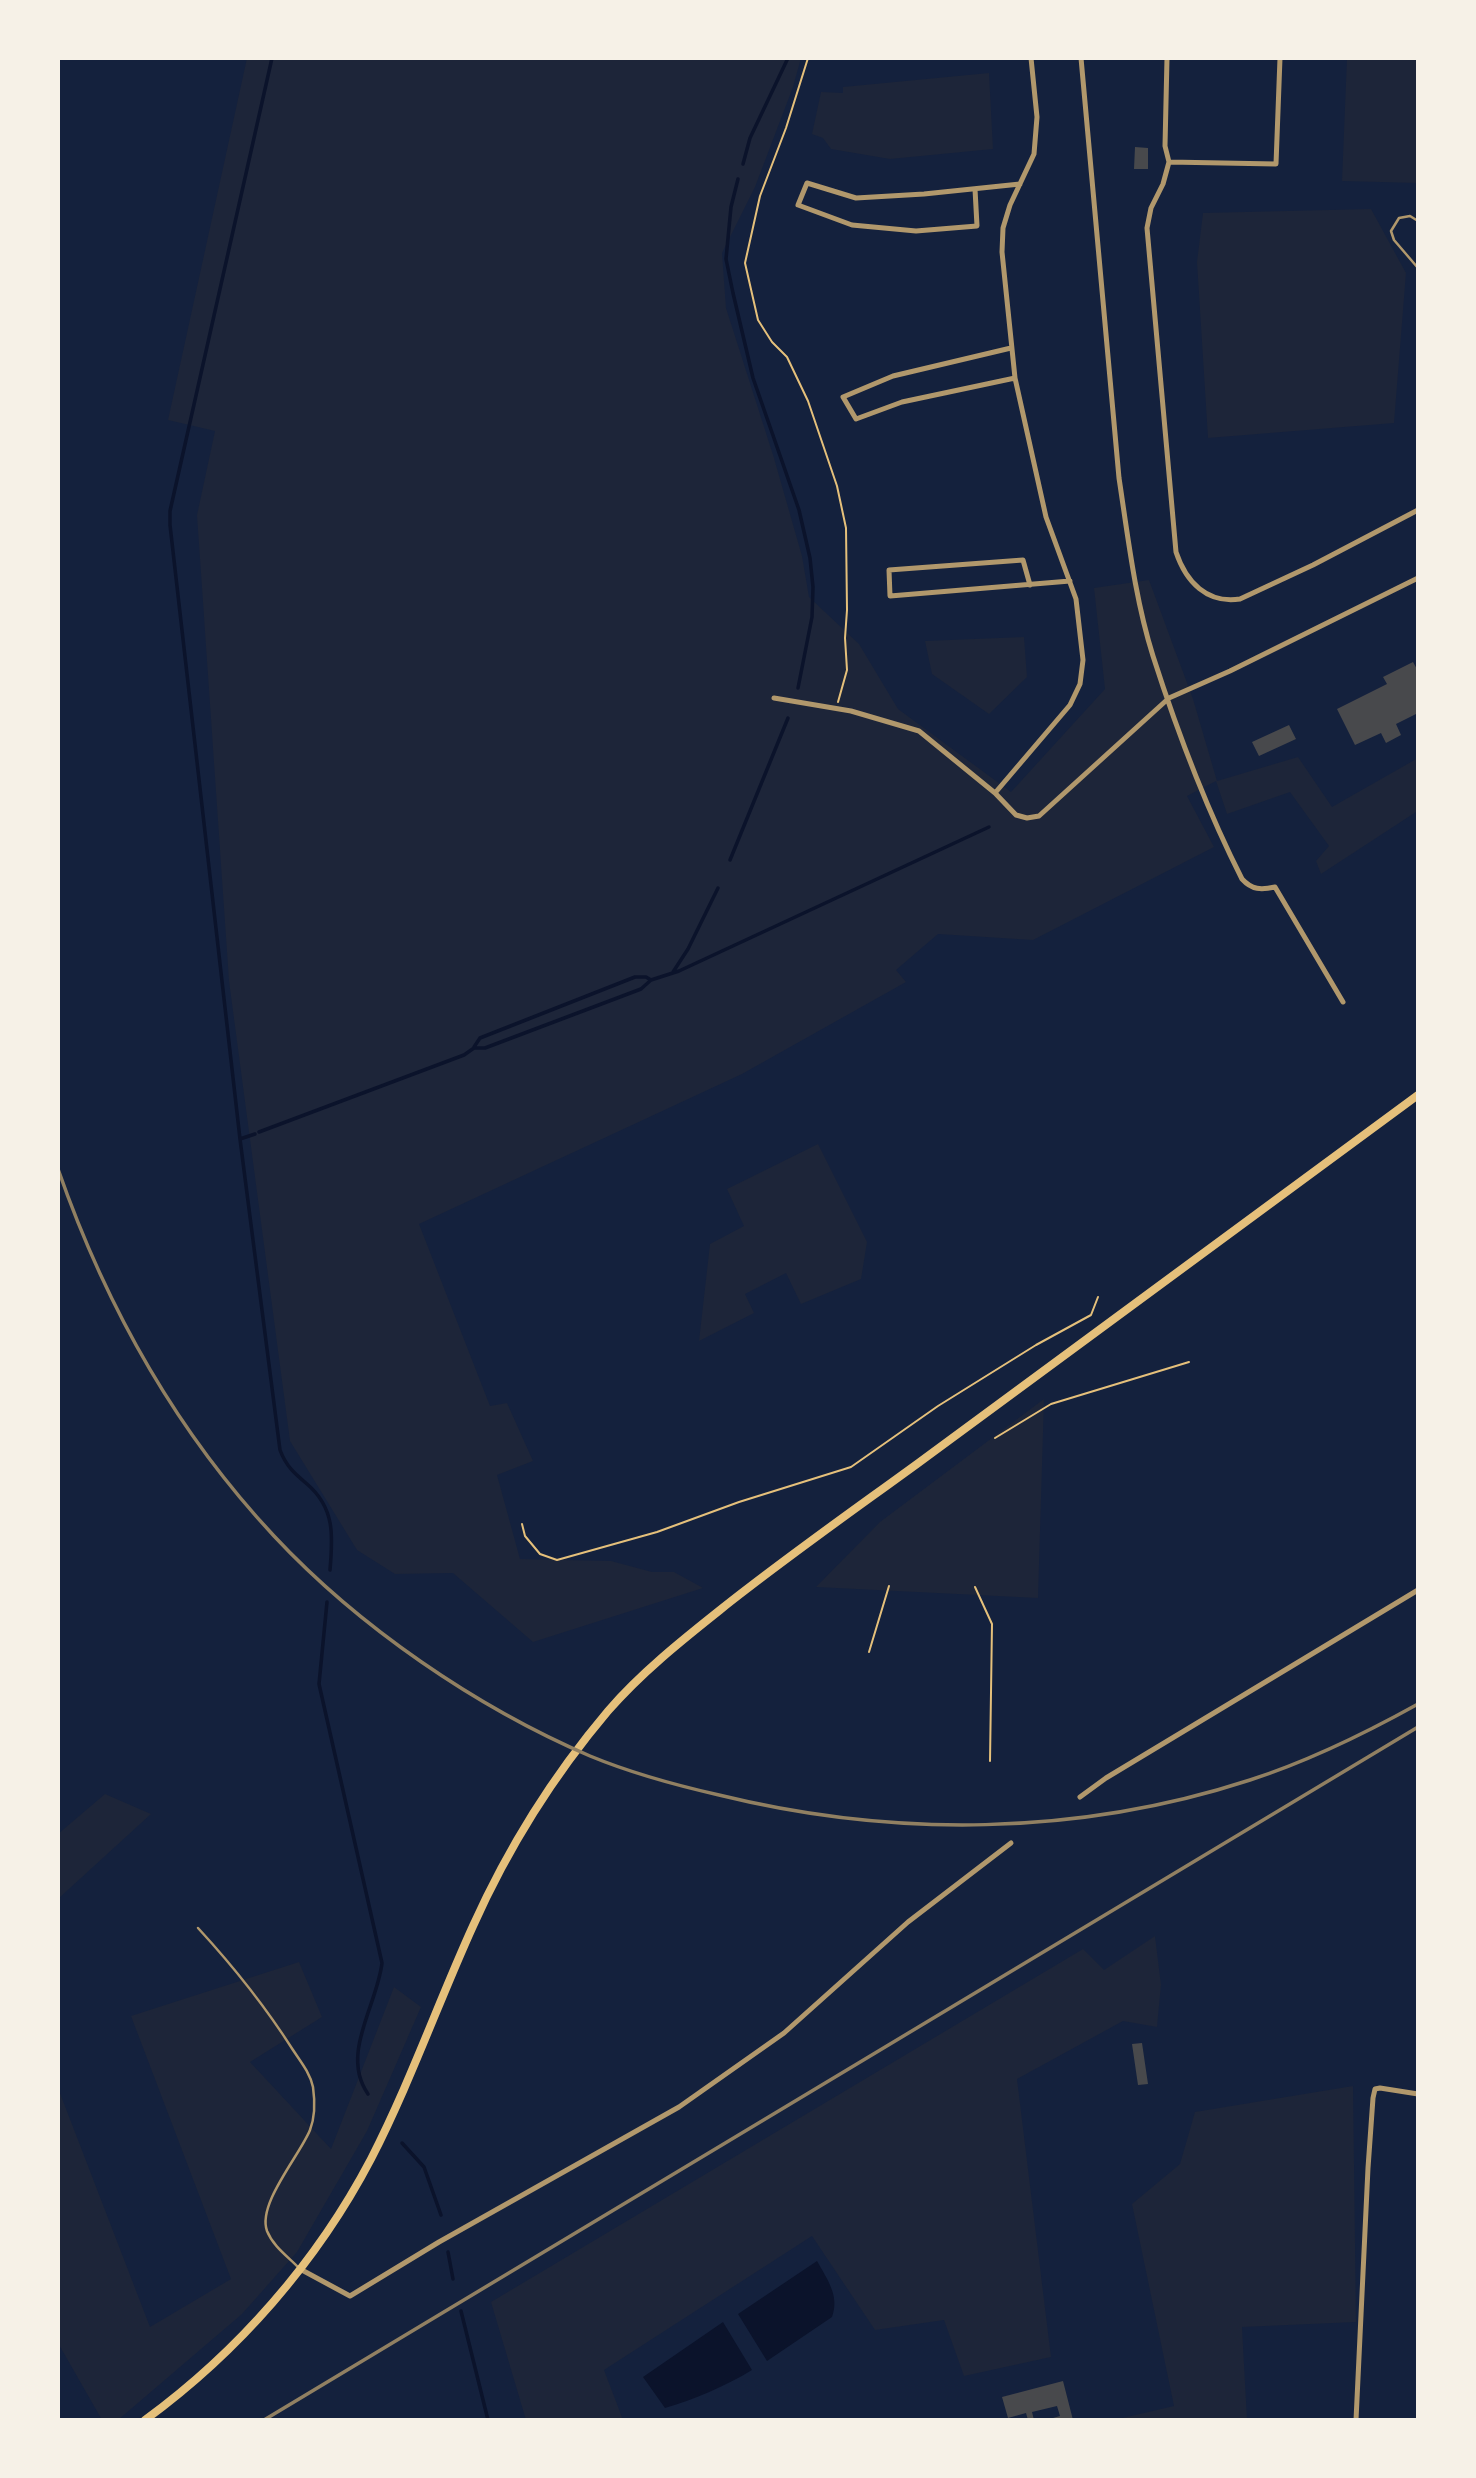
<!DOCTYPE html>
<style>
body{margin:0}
#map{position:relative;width:1476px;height:2478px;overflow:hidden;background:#14213d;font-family:"Exo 2",sans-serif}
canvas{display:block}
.frame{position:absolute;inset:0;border:60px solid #f6f1e7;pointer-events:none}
</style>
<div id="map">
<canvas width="1476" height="2478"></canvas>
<div class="frame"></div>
</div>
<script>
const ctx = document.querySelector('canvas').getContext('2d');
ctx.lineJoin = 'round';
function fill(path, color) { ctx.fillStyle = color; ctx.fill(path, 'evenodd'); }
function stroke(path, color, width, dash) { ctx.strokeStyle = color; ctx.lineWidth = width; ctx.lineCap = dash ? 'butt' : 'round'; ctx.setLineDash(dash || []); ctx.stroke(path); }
fill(new Path2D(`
 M247 58H801L793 87 755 187 722 253 726 308 774 458 802 556 809 597 859 644 898 709 1011 792 1105 689 1094 588 1149 580 1193 699 1217 781 1298 757 1332 807 1418 758V817L1416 812 1321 874 1316 861 1329 846 1290 792 1227 814 1216 781 1187 796 1214 847 1033 940 938 934 896 970 906 982 742 1074 419 1224 490 1406 507 1403 533 1461 497 1475 520 1559 611 1561 652 1572H674L703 1588 533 1642 453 1573 395 1574 357 1550 290 1441 229 981 197 515 215 431 168 420Z
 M1347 58H1418V183L1342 181Z
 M989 73 993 149 890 159 831 149 823 138 812 134 821 92 843 93V87Z
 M1371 209 1406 273 1394 423 1208 438 1197 262 1203 213Z
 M1024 637 1027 677 989 714 932 674 925 641Z
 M818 1144 867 1242 861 1279 801 1304 786 1273 745 1294 754 1313 699 1341 710 1244 744 1226 727 1189Z
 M1044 1399 1038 1598 816 1587 880 1522Z
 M105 1794 151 1814 58 1899V1834Z
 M1155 1936 1161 1985 1157 2027 1123 2021 1017 2079 1051 2357 964 2376 944 2320 875 2330 812 2236 604 2370 623 2420H526L491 2302 1083 1949 1104 1970Z
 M299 1962 322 2017 250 2062 331 2149 394 1987 421 2007 367 2131 297 2252 242 2314 118 2420H102L58 2343V2088L150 2327 231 2279 131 2016Z
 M1353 2086 1356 2322 1242 2327 1247 2420H1114L1174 2406 1132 2204 1180 2164 1195 2112Z`), '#1d2539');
fill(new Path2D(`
 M817 2261C827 2279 840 2296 832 2317L767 2361 738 2314Z
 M723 2322 752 2370C724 2387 695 2399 665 2408L643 2377Z`), '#0b132b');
stroke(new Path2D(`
 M272 58 170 511V525L240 1139 280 1450C286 1466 294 1473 307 1484 335 1508 333 1536 330 1570
 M743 164 750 138 788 58
 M738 179 731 207 726 259 733 293 753 378 799 510 810 558 813 587 812 617 798 688
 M730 860 788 718
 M673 972 688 949 718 888
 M474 1047 480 1038 635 977H646L651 980
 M259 1132 464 1055 474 1048H485L641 989 651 980 679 971 989 827
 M240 1139 255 1134
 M327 1602 319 1684 382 1963C377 2006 340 2054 368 2094
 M402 2143 424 2167 441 2215
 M448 2252 453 2279
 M461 2311 488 2420`), '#0b132b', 3.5);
fill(new Path2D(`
 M1135 147 1148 148V169H1134Z
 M1413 662 1418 671V713L1396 724 1401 735 1386 743 1381 733 1355 745 1337 709 1387 684 1383 677Z
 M1289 725 1296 739 1259 756 1252 742Z
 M1142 2043 1148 2084 1138 2085 1132 2044Z
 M1063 2381 1073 2420H1046L1060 2416 1057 2406 1032 2412 1034 2420H1028L1026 2413 1008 2418 1002 2397Z`), '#48494c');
stroke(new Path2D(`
 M808 58 786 128 760 196 745 263 758 320 772 342 787 357 808 401 837 486 846 528 847 610 845 638 847 670 838 702
 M995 1438 1051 1404 1189 1362
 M522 1524 525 1536 540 1554 557 1560 657 1532 739 1502 851 1467 938 1406 1036 1345 1091 1315 1098 1297
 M975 1587 992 1624 990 1761
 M869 1652 889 1586`), '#e5c07b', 2);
stroke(new Path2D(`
 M1418 221 1410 216 1399 218 1391 231 1394 240 1418 268V264
 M1418 268V331
 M198 1928C233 1966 265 2006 293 2050 301 2062 310 2073 313 2087 315 2101 315 2117 310 2130 300 2155 257 2204 267 2231 273 2246 287 2256 298 2267`), '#b1986c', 2.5);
stroke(new Path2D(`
 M1081 58 1119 478C1128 537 1135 599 1153 656 1178 734 1205 806 1242 879 1252 890 1261 890 1275 887L1343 1002
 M1167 58 1165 146 1169 162 1163 184 1151 208 1147 228 1176 552C1186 582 1207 604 1240 599L1313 565 1418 510
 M1169 162 1276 164 1280 58
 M975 189 977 226 916 231 852 225 798 205 807 183 856 198 924 194 1020 184
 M1011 348 893 376 843 397 856 419 902 402 1015 378
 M1030 585 1023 560 889 570 890 596 1070 581
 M774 698 851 711 919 731 995 793 1016 815 1027 818 1039 816 1169 698 1230 671 1418 578
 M995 793 1070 705 1080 684 1083 660 1076 599 1046 517 1015 378 1002 252 1003 228 1010 205 1034 154 1037 117 1031 58
 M1080 1797 1106 1778 1418 1590
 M300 2269 350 2296 439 2242 679 2107 784 2033 908 1922 1011 1843
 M1356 2420 1368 2168 1373 2098 1375 2089 1380 2088 1418 2094`), '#b1986c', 5);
stroke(new Path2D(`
 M145 2420C238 2352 317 2262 371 2159 410 2083 438 2003 473 1926 508 1848 553 1776 608 1711 641 1673 681 1641 720 1610 784 1559 851 1512 917 1464 1084 1342 1251 1219 1418 1095`), '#e5c07b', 8);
stroke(new Path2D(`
 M58 1169C105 1304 176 1431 274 1536 359 1627 476 1707 590 1756 631 1773 675 1785 719 1795 894 1838 1078 1836 1250 1780 1309 1761 1364 1734 1418 1704
 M264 2420 1418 1727`), '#918062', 3.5);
</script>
